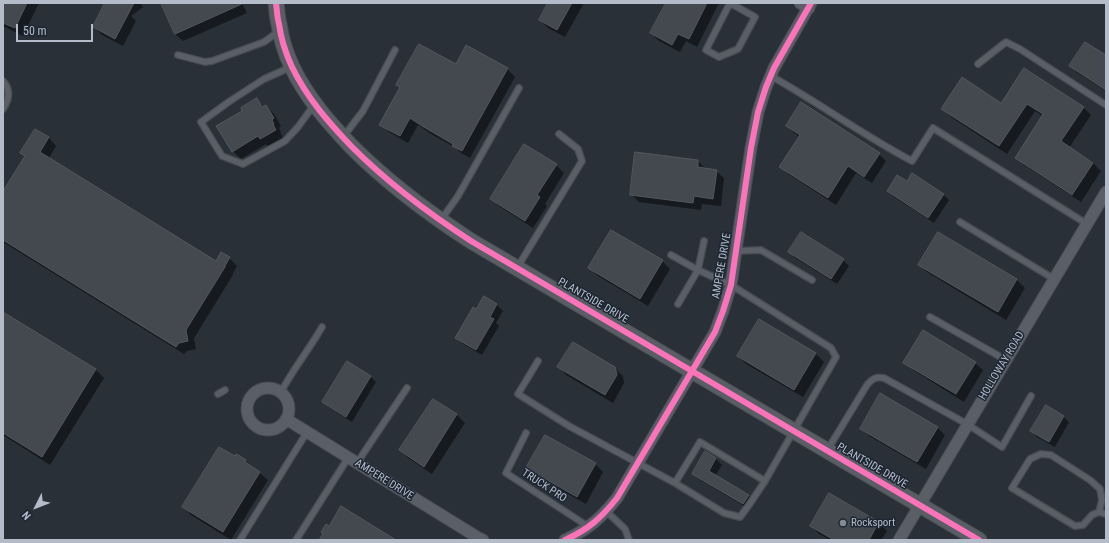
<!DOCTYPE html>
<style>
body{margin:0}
#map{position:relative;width:1109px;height:543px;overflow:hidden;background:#2a3038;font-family:"Roboto Condensed",sans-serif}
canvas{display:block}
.frame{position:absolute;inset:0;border:4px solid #b4bcc9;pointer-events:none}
.north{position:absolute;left:16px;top:487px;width:40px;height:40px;-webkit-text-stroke:3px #1d2633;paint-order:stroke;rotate:228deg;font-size:11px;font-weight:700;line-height:16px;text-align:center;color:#b4bcc9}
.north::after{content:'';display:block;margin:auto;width:14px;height:18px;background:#b4bcc9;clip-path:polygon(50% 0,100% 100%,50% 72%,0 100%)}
.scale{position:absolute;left:16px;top:24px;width:77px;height:18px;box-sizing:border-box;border:2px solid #b4bcc9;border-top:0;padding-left:5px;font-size:12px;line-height:14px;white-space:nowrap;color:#b4bcc9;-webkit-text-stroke:3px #1d2633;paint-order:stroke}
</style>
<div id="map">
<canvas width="1109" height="543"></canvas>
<div class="frame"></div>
<div class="north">N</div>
<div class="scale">50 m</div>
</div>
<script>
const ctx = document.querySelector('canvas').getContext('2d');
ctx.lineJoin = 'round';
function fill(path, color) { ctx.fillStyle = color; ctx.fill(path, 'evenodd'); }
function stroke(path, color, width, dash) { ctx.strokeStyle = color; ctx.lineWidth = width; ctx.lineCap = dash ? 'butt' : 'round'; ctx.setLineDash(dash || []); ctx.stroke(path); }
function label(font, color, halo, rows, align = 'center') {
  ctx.font = font + ' "Roboto Condensed",sans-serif'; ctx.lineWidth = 3; ctx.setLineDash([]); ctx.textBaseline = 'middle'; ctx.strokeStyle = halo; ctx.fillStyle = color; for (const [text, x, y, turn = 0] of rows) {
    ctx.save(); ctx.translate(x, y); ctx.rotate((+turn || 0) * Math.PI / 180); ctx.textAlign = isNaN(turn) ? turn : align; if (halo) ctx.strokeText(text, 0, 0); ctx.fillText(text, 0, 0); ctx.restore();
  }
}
fill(new Path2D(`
 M3 3H39L23 36 3 26Z
 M104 3H140L143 7 131 16 136 21 123 46 102 35 94 27 105 5Z
 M162 3H242L247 13 183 41 175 34Z
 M549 3H584L565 37 548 28 540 20Z
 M667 3H719L697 47 686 41 680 52 659 41 651 33Z
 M1106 56V91L1076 72 1071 66Z
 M507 69 515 77 470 158 461 153 456 148 431 134 418 125 408 143 389 132 381 124 401 88 398 85Z
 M1024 69 1083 107 1091 115 1069 148 1093 163 1101 171 1081 202 1024 165 1016 157 1043 116 1035 111 1007 154 951 117 943 109 1001 104Z
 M257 100 264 107 266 106 274 114 281 126 279 128 281 132H280L283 138 268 147 266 144 241 159 233 151 243 111Z
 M787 126 879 154 886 161 872 183 856 173 836 205 788 174 781 167 800 137 794 133Z
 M49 138 56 146 49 158 216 262 222 254 229 258 237 266 232 275H233L194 338 196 349 187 351 184 354 3 242V193L26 157 22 153Z
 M636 153 698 161 706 169 716 171 724 178 721 206 702 204 701 210 639 202 631 194Z
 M556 165 564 173 545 204 547 206 533 228 499 206 491 199Z
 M888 191 943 194 949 200 934 223 894 197Z
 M938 233 1017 280 1025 288 1006 320 927 272 919 265Z
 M790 252 843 260 849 266 837 284 795 258Z
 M662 261 670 269 648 306 598 276 590 268Z
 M484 297 497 305 503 311 496 323 499 326 482 355 463 344 457 338 477 310Z
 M3 313 96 370 104 378 50 465 3 435Z
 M759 321 816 354 824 362 803 397 746 364 738 356Z
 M905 362 975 363 983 370 964 402 913 370Z
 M559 367 614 368 623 376 624 383 613 403 566 375Z
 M371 377 376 382 352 422 329 407 323 402Z
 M434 400 457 415 465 423 432 474 408 458 400 450Z
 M1063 416 1069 422 1055 447 1037 437 1031 431Z
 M937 427 945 435 926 469 869 436 861 428Z
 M545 436 595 464 603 472 586 504 536 476 528 468Z
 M706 453 716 459 722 465 715 476 748 495 754 501 749 509 699 479 693 474Z
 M235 458 245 461 268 480 231 540 191 515 183 507Z
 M829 494 879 523 887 531 881 540H830L819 534 811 526Z`), '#0007');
const building = new Path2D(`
 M3 3H27L15 28 3 23Z
 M105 3H134L115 39 93 27Z
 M161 3H244L175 34Z
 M548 3H572L557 30 539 20Z
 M666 3H707L689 39 678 34 672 45 650 33Z
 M1085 42 1106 55V90L1069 66Z
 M419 44 456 64 466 45 508 68 462 151 452 146 453 144 422 126 410 118 400 136 379 125 400 87 396 85Z
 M1024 68 1084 107 1061 141 1093 163 1072 195 1015 158 1043 114 1027 104 999 146 941 109 962 77 1001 103Z
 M257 98 262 107 266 105 274 118 272 120 274 124H273L276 130 260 139 258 136 232 152 216 126 242 111 241 108Z
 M801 102 880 153 864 177 848 166 828 198 779 167 800 135 786 126Z
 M35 129 49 137 40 152 216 261 221 252 230 257 225 266V267L186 330 188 341 179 343 176 347 3 240V191L25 156 20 153Z
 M524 144 557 164 537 195 540 197 525 221 490 199Z
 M635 152 698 160V167L717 170 713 199 694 196 693 203 630 195Z
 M912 173 944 194 928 218 887 191 897 175 907 181Z
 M611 230 663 260 640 299 588 268Z
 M801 232 844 259 831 279 788 252Z
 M938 232 1017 279 998 312 918 265Z
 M484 296 497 304 490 317 494 319 476 350 455 338 473 307 476 309Z
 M3 312 96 369 42 457 3 433Z
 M759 319 816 353 794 390 737 356Z
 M923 330 976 362 956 394 903 363Z
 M573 342 615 367 617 375 605 395 557 367Z
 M347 361 371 376 346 417 322 402Z
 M880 393 938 427 917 462 860 429Z
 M433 399 457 414 424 467 399 450Z
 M1046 405 1064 416 1049 442 1030 431Z
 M545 435 596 463 577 497 526 468Z
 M219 447 235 456 236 454 240 456 246 460 245 462 260 472 223 532 182 507Z
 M705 451 716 458 709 471 749 495 743 504 692 474Z
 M829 493 879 522 869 540H834L810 526Z
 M341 506 396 540H319L323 534 321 532 326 524 329 526Z`);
fill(building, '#444950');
stroke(building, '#52575f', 1);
const lane = new Path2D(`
 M730 3 755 17 738 49 719 57 706 50Z
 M178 55 205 62 212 61 264 42 278 32
 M978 64 1006 42 1020 49 1106 105
 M291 67 264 79 230 101 201 122 222 156 243 164 285 141 298 127 314 105
 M771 76C819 103 863 135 912 161L933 128 1087 224
 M3 81C11 90 9 100 3 109
 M343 137 363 111 395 50
 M441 220 458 196 519 88
 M960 222 1054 279
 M736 251 761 250 812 280
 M517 268 582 161 578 149 559 134
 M678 304 698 270 704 241
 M930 317 1006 360
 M538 361 518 394 569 426 675 483 700 442 765 481 836 357 831 348 731 285 698 270 671 255
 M281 392C293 369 309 350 322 327
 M218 394 225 390
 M526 433 506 473 589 527
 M828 449 867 385C872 379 876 376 884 378L967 424 1002 447 1031 396
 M357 463 407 388
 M675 483 724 513 740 517 749 505 765 481
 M606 511 625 529 629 540
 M1099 512 1102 500 1100 489 1090 480 1051 455 1041 454 1030 459 1012 488 1075 526 1083 525 1092 515 1099 512 1106 514
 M240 540 307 432
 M296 540 348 458`);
const street = new Path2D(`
 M800 3 809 8
 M247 409a21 21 0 1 1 42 0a21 21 0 1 1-42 0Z
 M286 419 477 537 483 540
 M565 540C589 529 601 518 617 498L715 332 723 311 731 285 751 148 758 112 766 87 774 68 811 3
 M899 540 1106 192`);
const secondary = new Path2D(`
 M276 3C277 10 277 17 279 24 281 39 286 54 292 67 307 98 329 123 352 147 388 183 428 213 471 241L979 540`);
stroke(lane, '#484c53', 8);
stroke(street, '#484c53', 13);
stroke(secondary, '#484c53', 17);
stroke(lane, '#5a5e66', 5.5);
stroke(street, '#5a5e66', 11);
stroke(secondary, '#595d64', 15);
stroke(new Path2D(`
 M276 3C277 10 277 17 279 24 281 39 286 54 292 67 307 98 329 123 352 147 388 183 428 213 471 241L979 540
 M565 540C589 529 601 518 617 498L715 332 723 311 731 285 751 148 758 112 766 87 774 68 811 3`), '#fb73b8', 6);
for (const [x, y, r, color] of [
 [843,523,4,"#848b96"]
]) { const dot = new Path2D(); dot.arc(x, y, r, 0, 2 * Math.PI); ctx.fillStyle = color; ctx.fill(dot); stroke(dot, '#1d2633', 1.5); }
label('11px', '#b4bcc9', '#1d2633', [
 ["AMPERE DRIVE",722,266,-80],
 ["PLANTSIDE DRIVE",593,301,30],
 ["HOLLOWAY ROAD",1002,366,-59],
 ["PLANTSIDE DRIVE",872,466,30],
 ["AMPERE DRIVE",384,480,32],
 ["TRUCK PRO",544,486,33]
]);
label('11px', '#b4bcc9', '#1d2633', [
 ["Rocksport",851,523]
], 'left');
</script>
